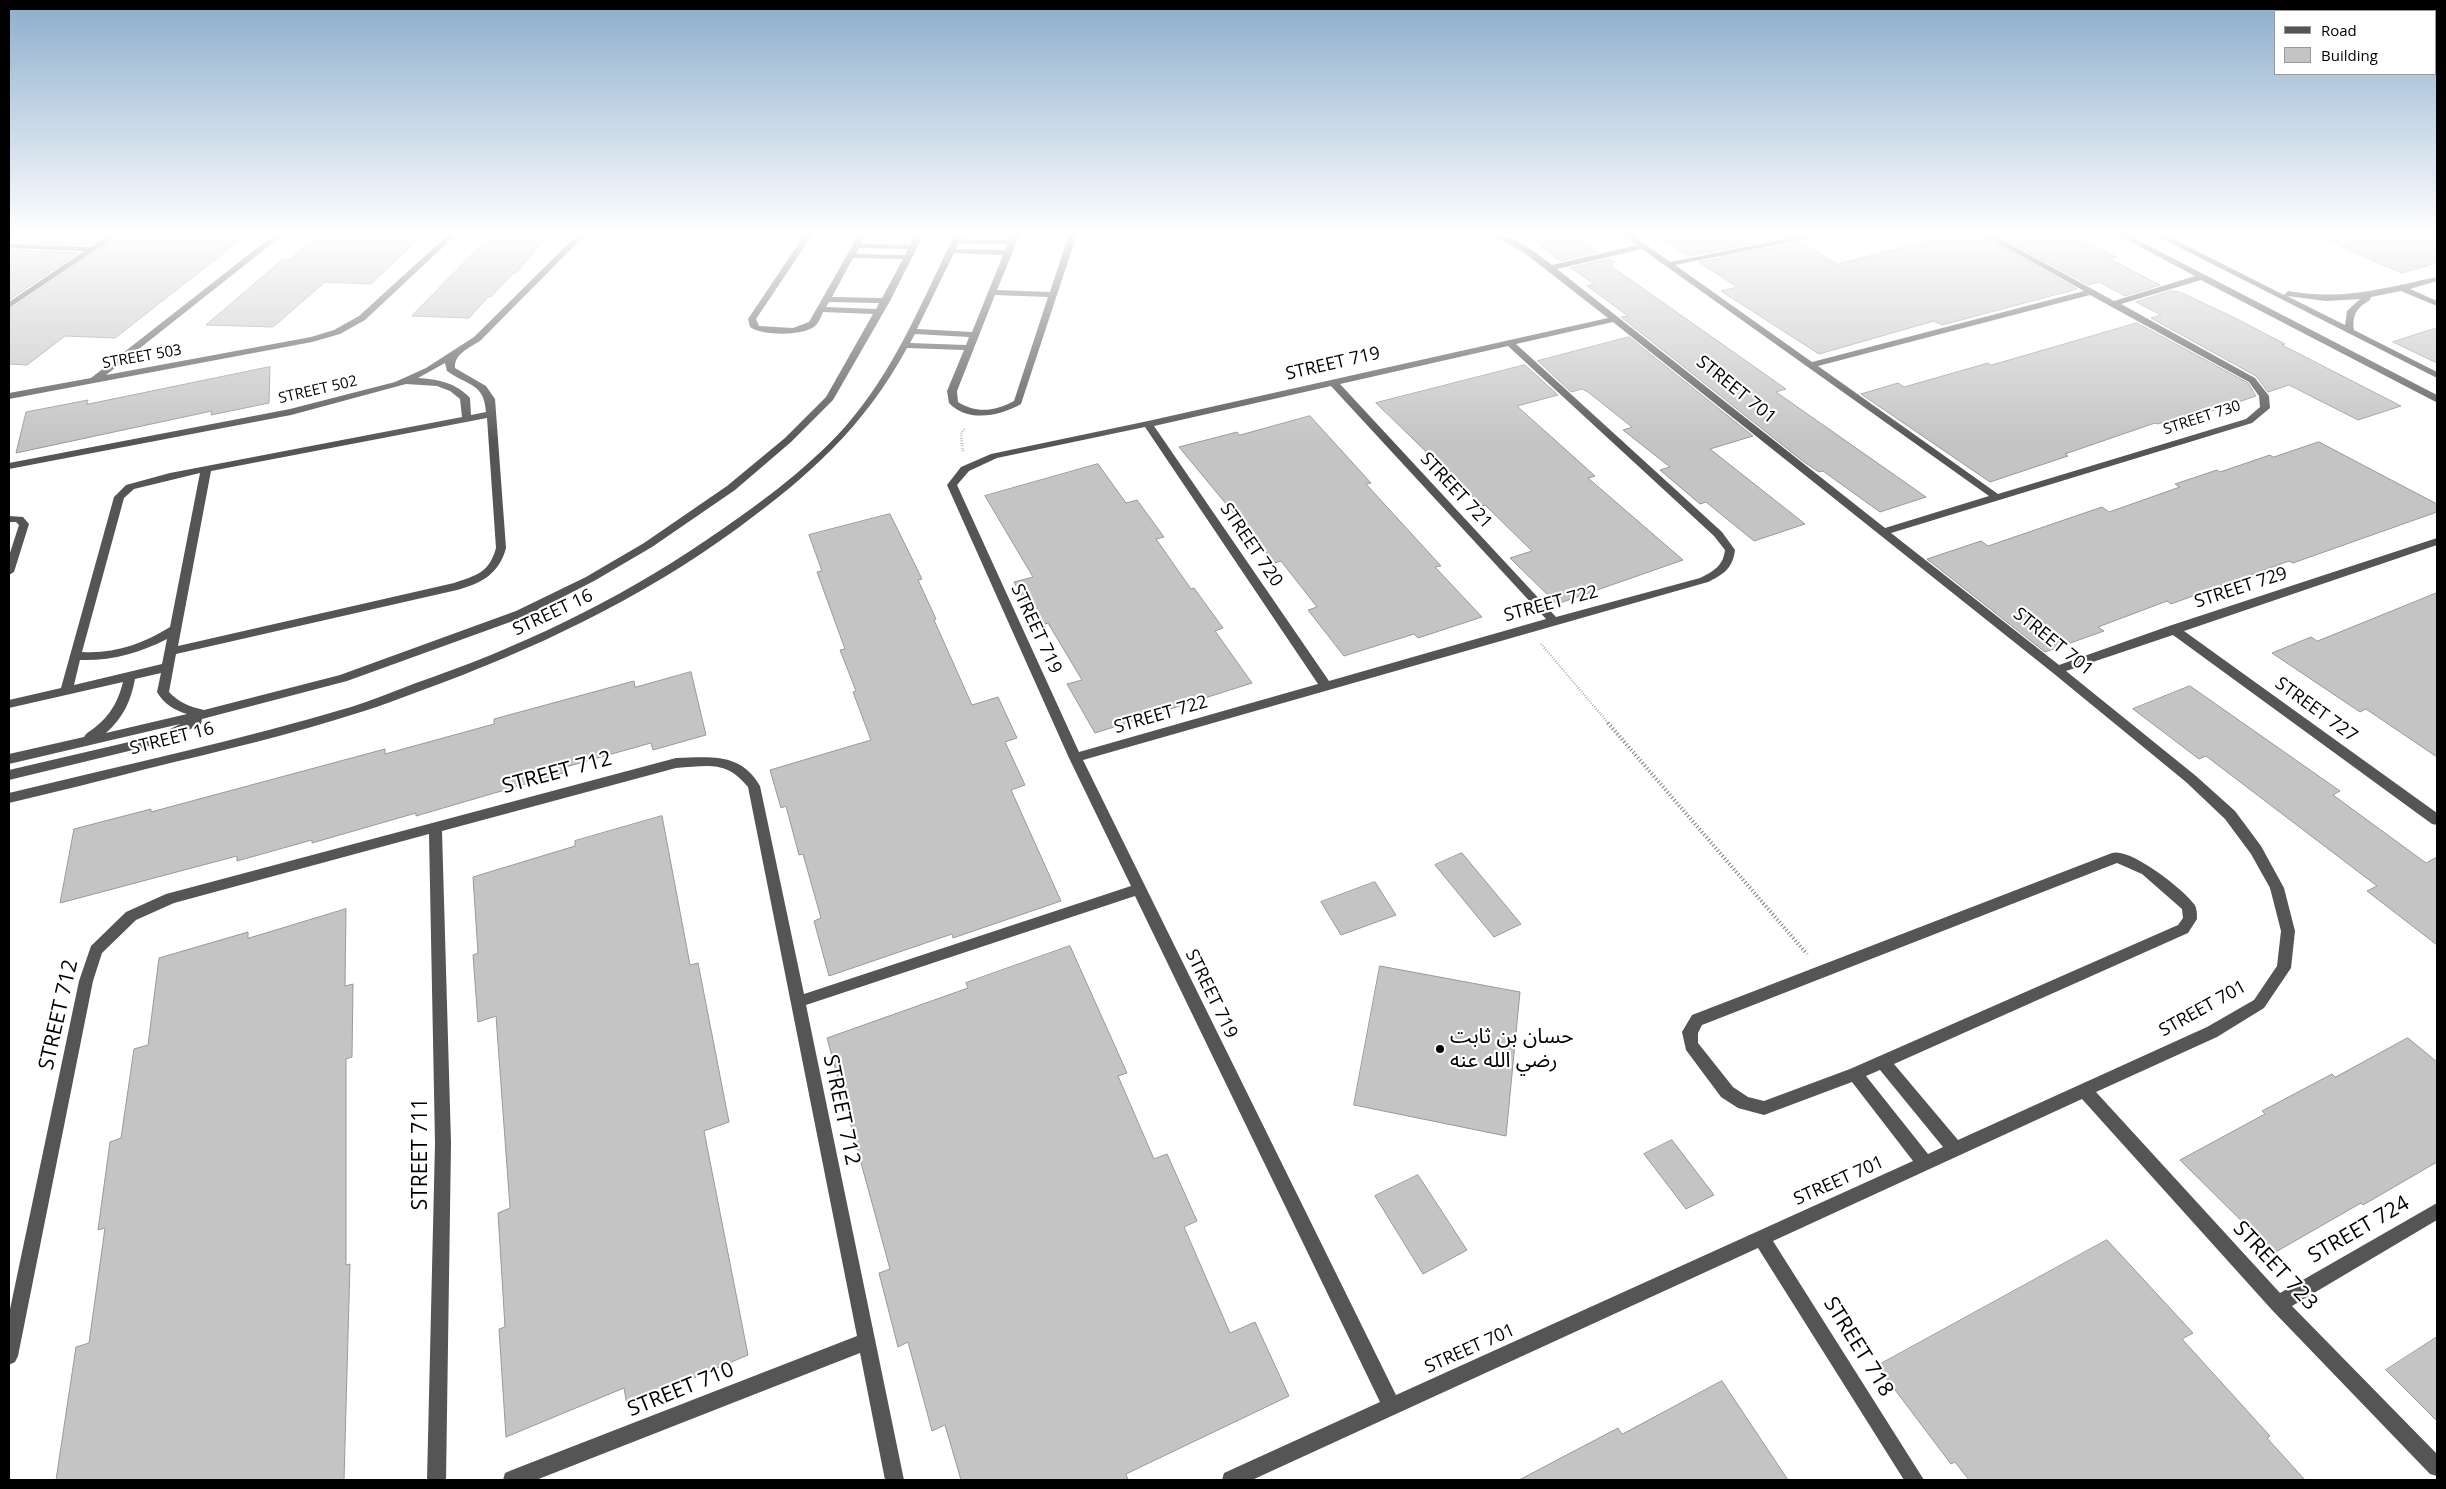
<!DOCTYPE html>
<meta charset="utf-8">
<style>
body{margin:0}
#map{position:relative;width:2446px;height:1489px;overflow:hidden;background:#fff;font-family:"Open Sans",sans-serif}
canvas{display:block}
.frame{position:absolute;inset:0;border:10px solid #000;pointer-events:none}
.legend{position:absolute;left:2274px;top:10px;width:162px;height:65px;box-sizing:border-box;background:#fff;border:1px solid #999;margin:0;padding:6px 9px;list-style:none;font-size:15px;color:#000}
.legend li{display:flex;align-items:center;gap:10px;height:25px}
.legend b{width:25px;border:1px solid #999}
</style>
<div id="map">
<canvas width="2446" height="1489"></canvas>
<div class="frame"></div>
<ul class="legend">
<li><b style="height:6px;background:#555"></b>Road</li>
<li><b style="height:14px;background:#c4c4c4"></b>Building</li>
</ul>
</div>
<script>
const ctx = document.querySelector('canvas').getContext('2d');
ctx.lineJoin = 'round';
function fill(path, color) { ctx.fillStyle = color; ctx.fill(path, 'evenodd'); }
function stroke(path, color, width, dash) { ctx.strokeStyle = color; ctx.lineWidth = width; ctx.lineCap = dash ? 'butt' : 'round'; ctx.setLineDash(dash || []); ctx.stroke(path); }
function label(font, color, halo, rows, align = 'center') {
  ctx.font = font + ' "Open Sans","Noto Sans Arabic",sans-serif'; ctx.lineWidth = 4.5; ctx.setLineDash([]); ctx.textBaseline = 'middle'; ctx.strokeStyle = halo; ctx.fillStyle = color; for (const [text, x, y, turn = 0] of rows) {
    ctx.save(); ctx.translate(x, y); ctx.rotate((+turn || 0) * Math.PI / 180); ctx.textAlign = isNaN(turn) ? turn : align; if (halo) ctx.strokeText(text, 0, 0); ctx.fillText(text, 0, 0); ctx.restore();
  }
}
const building = new Path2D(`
 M39 234H107L90 245 25 243Z
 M121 234H248L115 338 65 336 27 365 9 364V310Z
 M319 234 422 235 371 284 325 282 273 327 206 325 283 259H290Z
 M492 234 549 235 516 273H513L491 297H488L469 318 412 316Z
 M1524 234H1573L1599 252 1561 261Z
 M1655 234H1786L1790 236 1689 256Z
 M1954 234H1980L2077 289 1942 325 1934 321 1819 354 1721 291 1737 287 1699 262 1800 242 1837 264Z
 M1994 234H2071L2117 257 2110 259 2160 285 2125 296 2099 282 2089 285Z
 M2314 234H2437V263L2402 273Z
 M14 250 78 253 9 300V254Z
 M1609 259 1614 262 1611 266 1786 389 1776 392 1926 497 1880 512 1823 471 1819 472 1804 462 1621 317 1628 316 1587 286 1594 284 1571 268Z
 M2171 291 2180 292 2235 318 2285 344 2282 345 2401 406 2358 420 2289 385 2268 392 2256 376 2151 318 2161 315 2136 302Z
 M2137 323 2248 383 2256 396 2197 416 2192 413 2158 424 2155 423 2065 454 2068 456 1990 482 1861 394 1898 383 1904 387 1988 363 1991 365Z
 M2437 328V363L2393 342Z
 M1629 337 1753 436 1710 449 1805 524 1754 541 1706 502 1700 504 1660 470 1670 467 1623 430 1632 427 1588 392 1582 389 1571 392 1538 361Z
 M1525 365 1558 395 1517 406 1595 476 1588 478 1683 560 1557 604 1510 558 1532 551 1485 505 1482 506 1376 403Z
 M270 367 269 403 211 415 212 411 16 453 26 412 88 400 87 404Z
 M1310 416 1371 483 1366 484 1441 566 1435 567 1482 617 1418 638 1414 634 1344 656 1308 610 1317 607 1281 561 1275 563 1179 447 1237 432 1239 435Z
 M2319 442 2437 504V512L2293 563 2289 561 2171 604 2167 601 2098 627 2104 631 2045 652 1927 559 1981 541 1988 546 2102 507 2109 512 2180 487 2175 484 2217 470 2220 472 2270 455 2273 457Z
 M1098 464 1126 503 1137 500 1164 537 1156 539 1191 589 1194 588 1223 628 1215 631 1252 683 1095 733 1067 684 1082 680 1048 623 1038 626 1014 582 1033 577 985 496Z
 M890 514 922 579 918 580 936 619 934 620 972 705 998 697 1017 738 1005 742 1025 785 1011 790 1061 901 953 938 952 934 829 976 814 921 821 918 803 854 799 855 786 806 781 808 770 770 871 740 853 692 856 691 840 650 845 649 817 572 822 571 809 535Z
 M2437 593V757L2366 709 2360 712 2272 653 2311 637 2317 641Z
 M691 672 706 735 653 750 651 743 562 768 563 773 416 816V813L312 843V840L237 861V856L60 903 74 829 151 809V812L385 749V754L494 724V719L634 681 635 687Z
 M2190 686 2340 791 2333 795 2426 863 2437 857V945L2367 891 2377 886 2206 756 2199 759 2133 709Z
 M662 816 690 965 698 963 729 1122 704 1131 748 1355 627 1406 624 1388 506 1437 499 1329 505 1327 498 1213 510 1208 496 1016 478 1022 473 955 478 953 473 877 575 846V841Z
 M1462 853 1521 924 1494 937 1435 865Z
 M1375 882 1396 915 1341 935 1321 902Z
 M346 909 345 986 353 984 352 1057 346 1059V1265L350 1264 344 1480H56L76 1347 89 1343 105 1228 98 1230 110 1142 121 1138 134 1049 148 1045 159 958 248 932V938Z
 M1070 946 1127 1073 1118 1076 1154 1159 1167 1154 1197 1221 1184 1227 1230 1333 1255 1322 1289 1396 1126 1474 1128 1480H961L945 1425 932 1431 908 1342 898 1347 879 1273 890 1269 827 1038 968 988 966 983Z
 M1380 966 1520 992 1506 1136 1354 1105Z
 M2408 1038 2437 1062V1162L2363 1205 2361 1203 2274 1253 2180 1160 2265 1114 2262 1111 2332 1074 2335 1077Z
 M1672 1140 1714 1195 1686 1209 1644 1154Z
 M1418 1175 1467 1250 1423 1274 1375 1196Z
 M2107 1240 2193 1333 2182 1339 2270 1436 2267 1438 2305 1480H1969L1955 1462 1951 1464 1877 1366Z
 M2437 1337V1421L2386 1370Z
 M1722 1381 1788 1480H1519L1618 1428 1622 1434Z`);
fill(building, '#c4c4c4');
stroke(building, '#999', 1);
stroke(new Path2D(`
 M963 451 961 434 965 428
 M1541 644 1609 724`), '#777', 2.5, [0.5, 2]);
stroke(new Path2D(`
 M1608 723 1807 954`), '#777', 4, [1, 2.5]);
fill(new Path2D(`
 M110 234H119L9 308V302L84 251 9 248V244L91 247Z
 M275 234H284L106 375 311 337 334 330 359 316 449 234H457L365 320 340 334 312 342 9 399V393L91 378Z
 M578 234H586L480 341C469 348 454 354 455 368L486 386 495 399 506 548C499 574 482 583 457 590L176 654 169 692C179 703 191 707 204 710L340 675 516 611 586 577 644 543 727 486 785 438 826 397 873 314 823 312C821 316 819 323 815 326 804 336 762 336 750 327L748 319 805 234H813L756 319 759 326 793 328 809 322 859 234H867L861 244 910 245 916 234H924L890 301 833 400 791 442 735 490 652 547 594 581 524 617 347 681 202 719 201 724 162 743 9 780V770L159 735 180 724 9 764V754L84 737 86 734C107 720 117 706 123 682L9 708V700L61 688 114 497 126 485 170 473 462 417 460 399 450 391 437 386 406 384 291 415 9 469V463L290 409 395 382 426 368 474 337ZM859 248 908 249 905 255 856 254ZM853 258 903 259 882 298 832 297ZM829 302 879 303 876 309 826 307ZM445 363 447 371C467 386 484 382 486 412L471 415 470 398C457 383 437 379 418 378ZM487 418 496 548C489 573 477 575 454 583L178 646 211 471ZM200 473 170 627C143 644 114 654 82 652L124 498 134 489ZM167 639 162 664 74 685 80 660C111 661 140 653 167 639ZM161 673 157 692C164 704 174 710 187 714L106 733C123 718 131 701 135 679Z
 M955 234H963L961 239 1010 240 1012 234H1020L997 290 1050 292 1069 234H1077L1021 404C1000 416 968 423 949 403L947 391 964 350 907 348C864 427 810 475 738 528 641 599 533 650 420 691 400 698 381 706 361 712 292 734 221 751 150 768 103 780 56 792 9 803V793C123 765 238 741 351 707 373 700 394 691 416 683 518 648 615 602 705 541 754 508 804 472 844 428 894 372 922 301 955 234ZM958 243 1008 244 1005 250 956 249ZM954 253 1003 255 972 332 917 329ZM995 295 1048 297 1014 401C995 411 977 414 958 402L957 391ZM915 334 969 337 966 345 910 343Z
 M1489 234C1512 233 1535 252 1552 265L1637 245 1622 234H1631L1670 262 1810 234H1825L1821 236 1675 265 1812 362 2084 291 1982 234H1991L2114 301 2195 276 2116 234H2126L2437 395V402L2434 401 2201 280 2121 304 2255 378 2269 396 2270 408 2252 423 1891 533 2059 665 2169 626 2437 538V545L2184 631 2437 813V825L2432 824 2173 635 2066 671 2196 776 2235 811 2261 846 2284 888 2295 931 2291 968 2264 1008 2217 1037 2096 1092 2280 1293 2437 1203V1220L2292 1306 2437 1454V1476L2430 1474 2272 1310 2082 1099 1773 1241 1924 1480H1904L1758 1248 1252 1480H1222L1224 1473 1380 1402 1135 896 806 1005 904 1480H885L860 1353 536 1480H503L505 1473 512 1470 857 1336 748 787C726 760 708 766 676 768L442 831 451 1143 446 1480H427L435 1143 429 834 174 903 136 920 102 953 93 981 18 1356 15 1362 9 1365V1314L79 981 91 946 126 912 166 894 676 758C710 757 741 752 760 786L804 994 1131 886 1069 758 947 485 961 467 991 454 1148 421 1608 318 1522 251ZM1642 249 1989 496 1885 528 1557 269ZM2090 295 2249 382 2259 396 2260 407 2246 419 1998 494 1818 366ZM1613 322 2053 673 2186 782 2225 819 2251 854 2270 888 2281 931 2277 966 2254 1000 2207 1027 1958 1140 1894 1064 2188 933 2197 919C2197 914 2197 908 2194 904 2183 889 2130 847 2112 853L1692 1015 1682 1032 1686 1050 1721 1097 1738 1108 1764 1115 1852 1082 1913 1161 1396 1395 1083 760 1708 582C1723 575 1733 568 1735 550L1722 532 1516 344ZM1508 346 1714 536 1725 550C1723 566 1714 571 1700 578L1556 617 1340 384ZM1331 386 1546 619 1329 681 1154 426ZM1145 427 1318 684 1079 752 957 485 969 471 997 458ZM2117 863 2142 874 2182 909 2183 918 2178 925 1850 1069 1764 1101 1748 1097 1733 1087 1698 1043V1033L1702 1025ZM1880 1070 1943 1147 1928 1154 1866 1076Z
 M2153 234H2163L2284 295 2288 291C2343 301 2384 288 2437 277V281L2410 289 2437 301V306L2401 291 2371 297 2370 300C2357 308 2352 314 2354 330L2437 372V378ZM2287 296 2326 301 2360 299 2347 311 2345 325Z
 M9 516 23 517 29 524 14 572 9 575V556L19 525 16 522H9Z`), '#555');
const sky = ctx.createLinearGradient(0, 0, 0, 442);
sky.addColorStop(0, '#8cadcc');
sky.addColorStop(0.53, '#fff');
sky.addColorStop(1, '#ffffff00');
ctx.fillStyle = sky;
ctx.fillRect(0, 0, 2446, 442);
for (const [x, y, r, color] of [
 [1440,1049,5,"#000"]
]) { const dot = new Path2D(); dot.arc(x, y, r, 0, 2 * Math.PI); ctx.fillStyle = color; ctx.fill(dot); stroke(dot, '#fff', 2); }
label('15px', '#000', '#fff', [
 ["STREET 503",142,357,-10],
 ["STREET 502",318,390,-13],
 ["STREET 730",2202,418,-18]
]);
label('18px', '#000', '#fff', [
 ["STREET 719",1333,364,-13],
 ["STREET 701",1736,390,39],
 ["STREET 721",1456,491,47],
 ["STREET 720",1251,545,56],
 ["STREET 729",2241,588,-18],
 ["STREET 722",1551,604,-15],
 ["STREET 16",553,613,-25],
 ["STREET 719",1036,629,65],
 ["STREET 701",2053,642,39],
 ["STREET 727",2316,710,36],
 ["STREET 722",1161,715,-16],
 ["STREET 16",172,739,-14],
 ["STREET 719",1211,994,64],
 ["STREET 701",2203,1009,-29],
 ["STREET 701",1839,1181,-24],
 ["STREET 701",1470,1349,-24]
]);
label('21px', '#000', '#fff', [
 ["STREET 712",557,773,-15],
 ["STREET 712",59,1015,-77],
 ["STREET 712",841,1110,78],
 ["STREET 711",421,1154,-90],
 ["STREET 724",2359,1230,-30],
 ["STREET 723",2275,1266,47],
 ["STREET 718",1858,1347,58],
 ["STREET 710",681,1390,-22]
]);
label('21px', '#000', '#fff', [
 ["حسان بن ثابت",1450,1037],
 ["رضي الله عنه",1450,1061]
], 'left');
</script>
